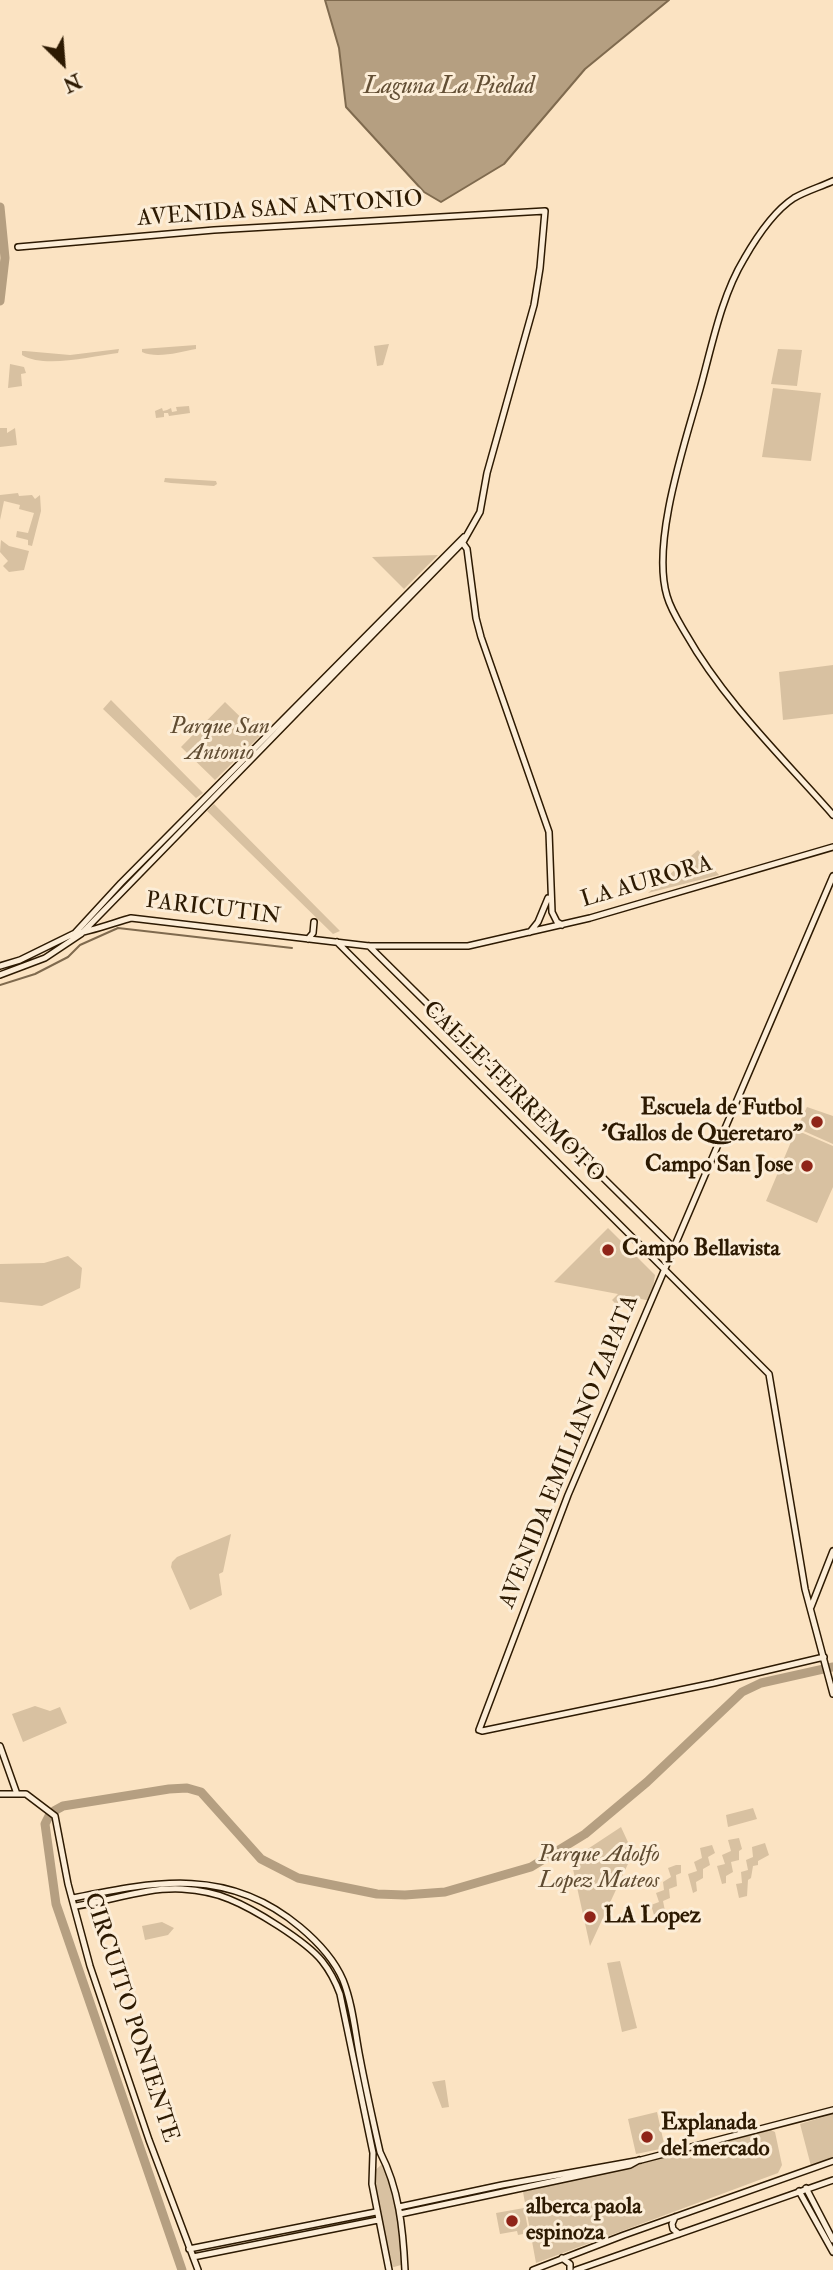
<!DOCTYPE html>
<style>
body{margin:0}
#map{position:relative;width:833px;height:2270px;overflow:hidden;background:#fbe3c2;font-family:"IM FELL Double Pica",serif}
canvas{display:block}
.north{position:absolute;left:28px;top:28px;width:70px;height:70px;-webkit-text-stroke:5px #fcedd7;paint-order:stroke;rotate:155deg;font-size:19px;font-weight:700;line-height:28px;text-align:center;color:#2d1a02}
.north::after{content:'';display:block;margin:auto;width:24px;height:32px;background:#2d1a02;clip-path:polygon(50% 0,100% 100%,50% 72%,0 100%)}
</style>
<div id="map">
<canvas width="833" height="2270"></canvas>
<div class="north">N</div>
</div>
<script>
const ctx = document.querySelector('canvas').getContext('2d');
ctx.lineJoin = 'round';
function fill(path, color) { ctx.fillStyle = color; ctx.fill(path, 'evenodd'); }
function stroke(path, color, width, dash) { ctx.strokeStyle = color; ctx.lineWidth = width; ctx.lineCap = dash ? 'butt' : 'round'; ctx.setLineDash(dash || []); ctx.stroke(path); }
function label(font, color, halo, rows, align = 'center') {
  ctx.font = font + ' "IM FELL Double Pica",serif'; ctx.lineWidth = 6; ctx.setLineDash([]); ctx.textBaseline = 'middle'; ctx.strokeStyle = halo; ctx.fillStyle = color; for (const [text, x, y, turn = 0] of rows) {
    ctx.save(); ctx.translate(x, y); ctx.rotate((+turn || 0) * Math.PI / 180); ctx.textAlign = isNaN(turn) ? turn : align; if (halo) ctx.strokeText(text, 0, 0); ctx.fillText(text, 0, 0); ctx.restore();
  }
}
fill(new Path2D(`
 M389 344 383 365 377 366 374 346Z
 M196 345V349C180 352 157 359 142 352V349Z
 M119 349 118 353C91 356 45 369 22 355V351H25L70 355Z
 M778 349 802 350 797 386 771 384Z
 M10 364 24 367 26 373 21 374 22 386 8 388Z
 M773 388 821 393 811 461 762 457Z
 M189 406 190 413 169 416 168 413H164V417L156 418 155 411 162 408 163 411 167 410 171 408 172 412 177 411 176 407Z
 M0 428H7V433L15 428 17 445 0 447Z
 M165 478 216 481 217 484 214 486 171 483 164 482Z
 M18 493 19 496 32 495 35 499 40 495 41 511 32 546 28 545V540L16 537 17 531 28 533 34 513 19 509 20 505 4 501 0 520V495Z
 M1 540 9 546 29 551 24 570 9 572 3 566 8 561 0 552Z
 M438 555 404 589 372 557Z
 M833 665V714L783 720 779 672Z
 M111 700 203 793 196 798 103 709Z
 M225 702 260 736 215 780 181 747Z
 M214 804 340 931 333 934 207 811Z
 M698 850 719 875 648 893Z
 M807 1107 833 1116V1144L797 1128Z
 M796 1130 833 1146V1187L817 1223 766 1201Z
 M608 1228 655 1275 651 1301 626 1296 618 1303H615L612 1300 618 1294 554 1282Z
 M68 1256 82 1268 80 1288 42 1306 0 1302V1264L44 1263Z
 M231 1534 223 1572 219 1574 222 1595 190 1610 171 1567 172 1562 177 1557Z
 M35 1706 50 1711 60 1707 67 1723 23 1742 12 1714Z
 M753 1808 757 1819 728 1827 726 1815Z
 M621 1827 633 1853 590 1946 571 1860Z
 M739 1838 742 1849 739 1851V1860L731 1862 733 1872 726 1876V1883L722 1884 717 1866 725 1864 722 1855 731 1851 728 1840Z
 M765 1843 769 1855 758 1861V1865L753 1866 751 1878 748 1880 747 1896 739 1898 736 1884 742 1883 741 1872 748 1870 746 1860 753 1857 752 1847Z
 M712 1845 715 1853 708 1857 710 1865 703 1869V1878L696 1882 697 1891 693 1893 688 1874 697 1871 694 1862 702 1858 700 1848Z
 M676 1865H681V1873L676 1875 677 1886 669 1889 670 1898 663 1901 665 1911 654 1915 651 1905 659 1902 656 1893 664 1890 663 1882 671 1877 668 1868Z
 M162 1922 174 1928 168 1935 145 1940 142 1926Z
 M620 1961 637 2028 622 2032 607 1963Z
 M445 2080 449 2107 442 2108 432 2082Z
 M657 2112 665 2148 636 2154 628 2119Z
 M833 2114V2158L811 2166 800 2124Z
 M771 2130 775 2132 782 2165 778 2173 536 2263 523 2192 697 2149 711 2154 719 2152 718 2148 729 2141Z
 M381 2165 390 2168 401 2238V2265L394 2267 389 2265 373 2172Z
 M524 2208 528 2229 523 2230V2234L518 2235 517 2231 500 2234 496 2213Z`), '#d8c1a1');
const water = new Path2D(`
 M325 0H669L585 69 504 164 441 202 424 192 346 107 339 48Z`);
fill(water, '#b59f81');
stroke(water, '#7f6a4e', 2);
stroke(new Path2D(`
 M0 985 35 974 68 957 80 945 118 928 292 948`), '#7f6a4e', 2);
stroke(new Path2D(`
 M0 207 5 258 0 301
 M54 1811 63 1806 169 1789 187 1788 201 1792 261 1859 298 1878 377 1894 405 1895 445 1892 531 1867 585 1834 647 1782 742 1692 761 1683 833 1667
 M49 1816 45 1824 56 1904 182 2270`), '#b59f81', 9);
const secondary = new Path2D(`
 M833 181C820 187 806 191 794 198 774 211 756 238 744 259 721 297 712 346 700 389 685 443 651 542 667 596 671 610 679 622 686 634 724 701 782 757 833 815
 M462 542 467 549 476 618 481 637 549 832 552 912 557 922 562 925
 M530 932 538 922 548 898
 M75 933C84 934 119 921 131 918L369 946H468L590 918 833 847
 M308 939 313 933 314 922
 M337 942 769 1374 805 1589 833 1694
 M369 946 674 1248
 M0 966 20 960 75 933 121 883 464 537
 M0 975 45 958 81 934 463 542 480 512 487 473 534 305 540 268 545 211 214 230 18 247
 M811 1607 833 1551
 M824 1657 714 1683 482 1731 479 1730 568 1495 833 876
 M0 1746 17 1794
 M0 1794H26L55 1816 68 1884 90 1966 149 2140 198 2270
 M73 1898C157 1881 229 1867 300 1927 318 1942 334 1959 343 1980 353 2005 355 2033 360 2058 366 2090 373 2121 380 2152 399 2189 403 2228 405 2270
 M76 1906C110 1901 147 1887 182 1889 197 1890 215 1893 229 1899 254 1909 306 1941 322 1961 330 1971 336 1983 340 1994L373 2153 372 2184 389 2270
 M806 2188 833 2240
 M799 2191 833 2252
 M399 2207 502 2185 641 2160 833 2110
 M400 2214 630 2165 639 2160
 M675 2217 672 2224 673 2229 679 2234
 M189 2249 376 2212
 M193 2257 378 2220
 M562 2258 570 2264V2270
 M533 2270 624 2235 833 2161
 M576 2270 833 2180`);
stroke(secondary, '#2d1a02', 8);
stroke(secondary, '#fcedd7', 5);
for (const [x, y, r, color] of [
 [817,1122,7,"#8f2418"],
 [807,1166,7,"#8f2418"],
 [608,1250,7,"#8f2418"],
 [590,1917,7,"#8f2418"],
 [647,2137,7,"#8f2418"],
 [512,2221,7,"#8f2418"]
]) { const dot = new Path2D(); dot.arc(x, y, r, 0, 2 * Math.PI); ctx.fillStyle = color; ctx.fill(dot); stroke(dot, '#fcedd7', 2.5); }
label('23px', '#2d1a02', '#fcedd7', [
 ["AVENIDA SAN ANTONIO",280,210,-4],
 ["LA AURORA",647,883,-16],
 ["PARICUTIN",213,910,7],
 ["CALLE TERREMOTO",513,1093,45],
 ["AVENIDA EMILIANO ZAPATA",570,1452,-68],
 ["CIRCUITO PONIENTE",130,2018,72]
]);
label('italic 23px', '#604c32', '#fcedd7', [
 ["Parque San",220,728],
 ["Antonio",220,754],
 ["Parque Adolfo",599,1856],
 ["Lopez Mateos",599,1882]
]);
label('bold 23px', '#2d1a02', '#fcedd7', [
 ["Escuela de Futbol",803,1109,"right"],
 ["'Gallos de Queretaro\"",803,1135,"right"],
 ["Campo San Jose",793,1166,"right"],
 ["Campo Bellavista",622,1250],
 ["LA Lopez",604,1917],
 ["Explanada",661,2124],
 ["del mercado",661,2150],
 ["alberca paola",526,2208],
 ["espinoza",526,2234]
], 'left');
label('italic 24px', '#634f35', '#fcedd7', [
 ["Laguna La Piedad",449,88]
]);
</script>
